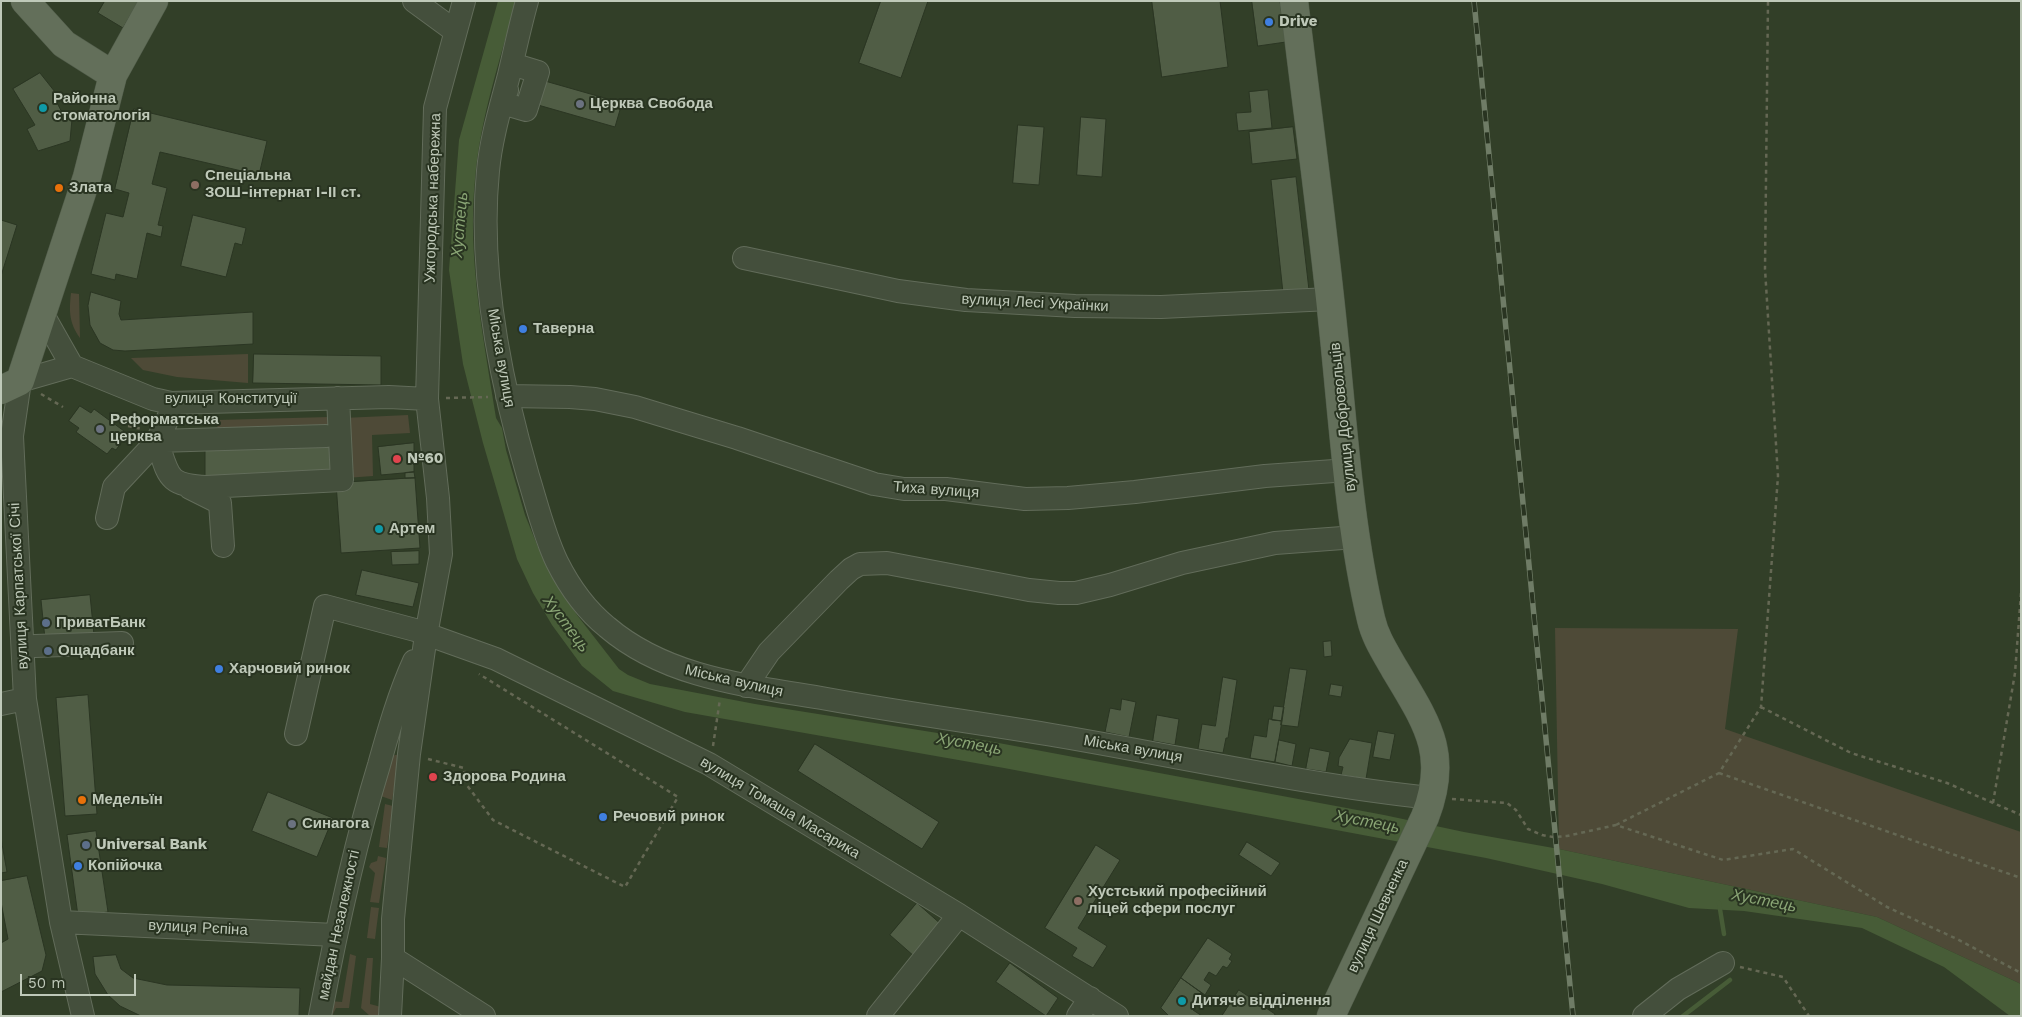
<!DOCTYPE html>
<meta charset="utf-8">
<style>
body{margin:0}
#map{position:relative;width:2022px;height:1017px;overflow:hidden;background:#323f28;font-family:"Work Sans",sans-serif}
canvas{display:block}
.frame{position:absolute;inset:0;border:2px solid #bfc9b9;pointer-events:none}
.scale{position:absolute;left:20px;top:974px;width:116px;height:22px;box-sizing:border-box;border:2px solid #bfc9b9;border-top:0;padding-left:6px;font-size:15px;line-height:18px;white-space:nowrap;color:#bfc9b9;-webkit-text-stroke:4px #293421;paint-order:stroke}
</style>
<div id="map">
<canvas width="2022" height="1017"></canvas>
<div class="frame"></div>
<div class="scale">50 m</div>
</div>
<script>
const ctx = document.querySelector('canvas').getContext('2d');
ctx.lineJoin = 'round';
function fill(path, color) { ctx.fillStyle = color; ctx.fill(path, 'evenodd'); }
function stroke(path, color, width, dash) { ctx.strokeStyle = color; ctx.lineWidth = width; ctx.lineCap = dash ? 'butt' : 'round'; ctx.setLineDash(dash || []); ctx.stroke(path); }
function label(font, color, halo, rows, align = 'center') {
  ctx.font = font + ' "Work Sans",sans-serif'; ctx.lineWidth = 4; ctx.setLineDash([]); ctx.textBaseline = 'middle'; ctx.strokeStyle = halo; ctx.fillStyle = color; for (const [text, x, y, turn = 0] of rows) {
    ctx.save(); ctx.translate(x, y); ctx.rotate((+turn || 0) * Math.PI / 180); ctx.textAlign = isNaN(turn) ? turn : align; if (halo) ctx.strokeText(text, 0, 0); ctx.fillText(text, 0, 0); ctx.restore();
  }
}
fill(new Path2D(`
 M71 293 79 294 80 338C69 323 69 311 71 293Z
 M248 354V383L177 377 143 370 131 358Z
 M408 415 410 433 372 435 373 476 346 478 343 418Z
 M329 417 330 431 218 434 217 420Z
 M1555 628 1738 629 1725 729 2021 832V984L1877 917 1559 849Z
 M395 755H400L392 800 378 795 389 758Z
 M385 804 393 806 387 848 379 847Z
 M378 856 386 858 379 903 370 902 375 873 369 867 371 863 377 861Z
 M371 907 379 908 375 939 367 938Z
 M350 954 356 956 349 1008H336L332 1016H328L330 1001 342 1002Z
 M367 958H373L370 1004 381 1007 379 1016H370L361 1008Z`), '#4e4a37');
fill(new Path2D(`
 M498 1H516C500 60 480 119 475 179 467 259 484 340 496 418L502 428 506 450 525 515 538 547 577 615 619 669 628 675 650 684 755 704 988 741 1384 815 1464 832 1559 849 1877 917 2021 984V1016H2010L1944 967 1862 928 1744 911 1689 908 1602 884 1486 858 1004 768 685 712 613 691 582 666 552 625 533 593 517 559 483 443 463 364 449 270 459 140Z`), '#475c37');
stroke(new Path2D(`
 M1719 903 1724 934
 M1683 1016 1730 980`), '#475c37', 4.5);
const building = new Path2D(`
 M105 1H139L123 28 98 13Z
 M881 1H928L901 78 859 63Z
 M1152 1H1220L1228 67 1162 77Z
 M1252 1H1280L1286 42 1258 46Z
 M40 73 59 97 55 99 65 118 72 119 70 141 38 151 27 129 35 125 13 89Z
 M545 81 622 103 615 127 538 105Z
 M1268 90 1272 128 1238 131 1236 113 1251 112 1249 92Z
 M134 109 267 141 259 175 160 152 152 184 167 188 158 225 163 226 161 237 147 233 137 279 116 274 115 280 91 274 106 213 123 217 129 193 115 189Z
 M1081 117 1106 119 1102 177 1077 175Z
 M1018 125 1044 127 1039 185 1013 183Z
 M1293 127 1297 159 1252 164 1249 132Z
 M1296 177 1309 290 1283 293 1271 180Z
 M193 215 246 228 242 245 235 243 226 277 181 266Z
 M1 220 17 225 1 276Z
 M91 292 121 301 119 314 121 320 253 312V344L125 351 113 350 100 343 90 325 88 306Z
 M254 354 381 356V385L253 383Z
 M80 406 91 413 94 409 124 431 119 438 123 440 116 450 112 448 107 454 76 432 79 428 69 421Z
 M334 443 335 476 205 478V445Z
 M414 443V472L381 475 378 447Z
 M414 472 415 478H405V473Z
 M415 478 420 548 341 553 336 483Z
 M419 551V564L392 565 391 552Z
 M362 570 419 583 413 607 356 595Z
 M90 595 94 635 45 639 41 600Z
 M1331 641 1332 656 1324 657 1323 642Z
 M1290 668 1307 670 1298 727 1281 725Z
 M1223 677 1237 680 1228 738H1226L1223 753 1198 749 1202 724 1215 726Z
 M1331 684 1343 686 1341 697 1329 695Z
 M88 695 97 814 65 816 56 698Z
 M1122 699 1136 702 1129 737 1105 732 1110 708 1120 710Z
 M1274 706 1284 707 1282 721 1272 720Z
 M1157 715 1179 719 1175 745 1153 741Z
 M1269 719 1282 721 1275 762 1250 758 1254 735 1266 737Z
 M1378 731 1395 734 1390 760 1373 757Z
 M1350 739 1372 743 1366 779 1341 775 1343 767 1338 766 1339 758Z
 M1279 740 1296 744 1292 766 1275 762Z
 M815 744 939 822 922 849 798 771Z
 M1310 748 1330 752 1326 772 1306 769Z
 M268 792 333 818 317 857 252 831Z
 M96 831 108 912 78 916 67 835Z
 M1 838 7 872 1 873Z
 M1247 842 1280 863 1271 876 1239 855Z
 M1096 845 1120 860 1078 928 1107 946 1093 968 1072 956 1077 948 1045 928Z
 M27 876 46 955 42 971 1 992V943L8 939 1 902V881Z
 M917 903 943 926 915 957 890 935Z
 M1208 938 1232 954 1229 959 1232 961 1227 968 1223 966 1216 976 1209 972 1204 980 1211 985 1205 995 1181 978Z
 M116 955 121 969 133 978 167 985 300 988 299 1016H141L120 1006 108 995 95 974 93 957Z
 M1010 963 1058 998 1046 1016 996 982Z
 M1181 978 1203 994 1193 1010 1202 1016H1169L1161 1008Z
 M1239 990 1275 1014 1274 1016H1222Z`);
fill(building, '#505d45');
stroke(building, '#2b3623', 1);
const minor = new Path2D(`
 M414 1 455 31
 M527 1C520 26 515 50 509 75 501 106 491 138 488 171 478 271 500 380 528 476 537 505 544 535 557 562 569 586 586 610 607 627 668 679 751 686 827 699 904 713 981 723 1058 736 1182 757 1306 785 1431 798
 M507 90 502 103 526 110 538 72 512 64
 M744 258 898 291 966 300 1075 306 1161 307 1330 299
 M42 313 72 366 153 399 171 403 389 397 427 399
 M72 366 20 381 12 436 25 699 61 922 83 1016
 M507 396 570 397 595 399 635 407 737 438 874 484 904 489H946L1025 499 1068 498 1135 492 1265 476 1348 470
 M326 436 157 441C169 476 166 485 206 487L342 480 338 398
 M190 488 220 503 223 546
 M107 518 114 487 157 441 169 416 171 403
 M35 646 122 643
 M746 686 769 652 839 580 851 569 860 564 887 563 1029 590 1059 593H1076L1110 585 1182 563 1275 543 1356 537
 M1 704 25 699
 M296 734 325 606 415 630 496 659 709 764 959 915 1117 1016
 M61 922 335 935
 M393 958 484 1016
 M320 1016C336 931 354 847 379 765 389 729 399 694 414 661
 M390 1016 393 958V919L409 754 426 635 441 554 438 498 427 399 435 108 464 1
 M878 1016 959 915
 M1078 1016 1090 998
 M1644 1016 1678 989 1723 963`);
const major = new Path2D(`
 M25 1 64 44 113 75
 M1294 1C1307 110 1322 218 1333 327 1343 422 1349 526 1371 619 1375 637 1385 652 1394 668 1426 722 1450 753 1425 817L1331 1016
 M1 390 20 381 87 177 113 75 154 1`);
stroke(minor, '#626c5a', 24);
stroke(major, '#505b49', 29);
stroke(new Path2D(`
 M41 394 63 407
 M446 398 488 397
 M128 426 142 429
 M1761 707 1851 753 1947 783 2021 815
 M713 746 720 699
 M428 759 464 768 466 784 493 820 625 887 678 797 479 674
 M1719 773 2021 878
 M1452 799 1507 803 1516 810 1528 829 1542 835 1553 837 1567 836 1616 825 1723 860 1793 849 1887 907 1957 939 2021 973
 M1993 803 2015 673 2021 593
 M1616 825 1719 773 1761 707 1778 476 1765 269 1768 1
 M1740 967 1783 977 1809 1016`), '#656854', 2.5, [4, 4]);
stroke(minor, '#444f3c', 22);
stroke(major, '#636f5a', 28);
const rail = new Path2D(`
 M1474 1 1573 1016`);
stroke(rail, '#6f7c66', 5.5);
stroke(rail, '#293421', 4, [11]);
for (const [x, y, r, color] of [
 [1269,22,5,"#3f7fe0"],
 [580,104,5,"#6b7280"],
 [43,108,5,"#0f9aa8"],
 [195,185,5,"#8d6e63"],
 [59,188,5,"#e8710a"],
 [523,329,5,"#3f7fe0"],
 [100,429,5,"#6b7280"],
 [397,459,5,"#e0444e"],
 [379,529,5,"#0f9aa8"],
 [46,623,5,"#5c6f8a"],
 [48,651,5,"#5c6f8a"],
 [219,669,5,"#3f7fe0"],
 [433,777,5,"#e0444e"],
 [82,800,5,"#e8710a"],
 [603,817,5,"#3f7fe0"],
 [292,824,5,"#6b7280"],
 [86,845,5,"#5c6f8a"],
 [78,866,5,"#3f7fe0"],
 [1078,901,5,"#8d6e63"],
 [1182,1001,5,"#0f9aa8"]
]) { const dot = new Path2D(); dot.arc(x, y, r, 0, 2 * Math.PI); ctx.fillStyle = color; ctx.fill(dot); stroke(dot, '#293421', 2); }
label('bold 15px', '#bfc9b9', '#293421', [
 ["Drive",1279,22],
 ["Районна",53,99],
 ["стоматологія",53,116],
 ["Церква Свобода",590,104],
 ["Спеціальна",205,176],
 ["ЗОШ-інтернат І-ІІ ст.",205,193],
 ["Злата",69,188],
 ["Таверна",533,329],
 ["Реформатська",110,420],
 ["церква",110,437],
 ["№60",407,459],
 ["Артем",389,529],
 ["ПриватБанк",56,623],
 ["Ощадбанк",58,651],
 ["Харчовий ринок",229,669],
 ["Здорова Родина",443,777],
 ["Медельїн",92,800],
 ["Речовий ринок",613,817],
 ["Синагога",302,824],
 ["Universal Bank",96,845],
 ["Копійочка",88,866],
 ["Хустський професійний",1088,892],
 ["ліцей сфери послуг",1088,909],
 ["Дитяче відділення",1192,1001]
], 'left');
label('15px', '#bfc9b9', '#293421', [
 ["Ужгородська набережна",433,198,-88],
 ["вулиця Лесі Українки",1035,303,3],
 ["Міська вулиця",501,358,80],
 ["вулиця Конституції",231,399],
 ["вулиця Добровольців",1343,417,-96],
 ["Тиха вулиця",936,490,4],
 ["вулиця Карпатської Січі",19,586,-93],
 ["Міська вулиця",734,681,13],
 ["Міська вулиця",1133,749,10],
 ["вулиця Томаша Масарика",780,808,31],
 ["вулиця Шевченка",1378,916,-65],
 ["майдан Незалежності",339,925,-78],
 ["вулиця Рєпіна",198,928,3]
]);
label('italic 16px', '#8aa575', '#293421', [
 ["Хустець",460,225,-85],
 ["Хустець",566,624,53],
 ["Хустець",969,744,10],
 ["Хустець",1367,822,11],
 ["Хустець",1764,901,11]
]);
</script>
